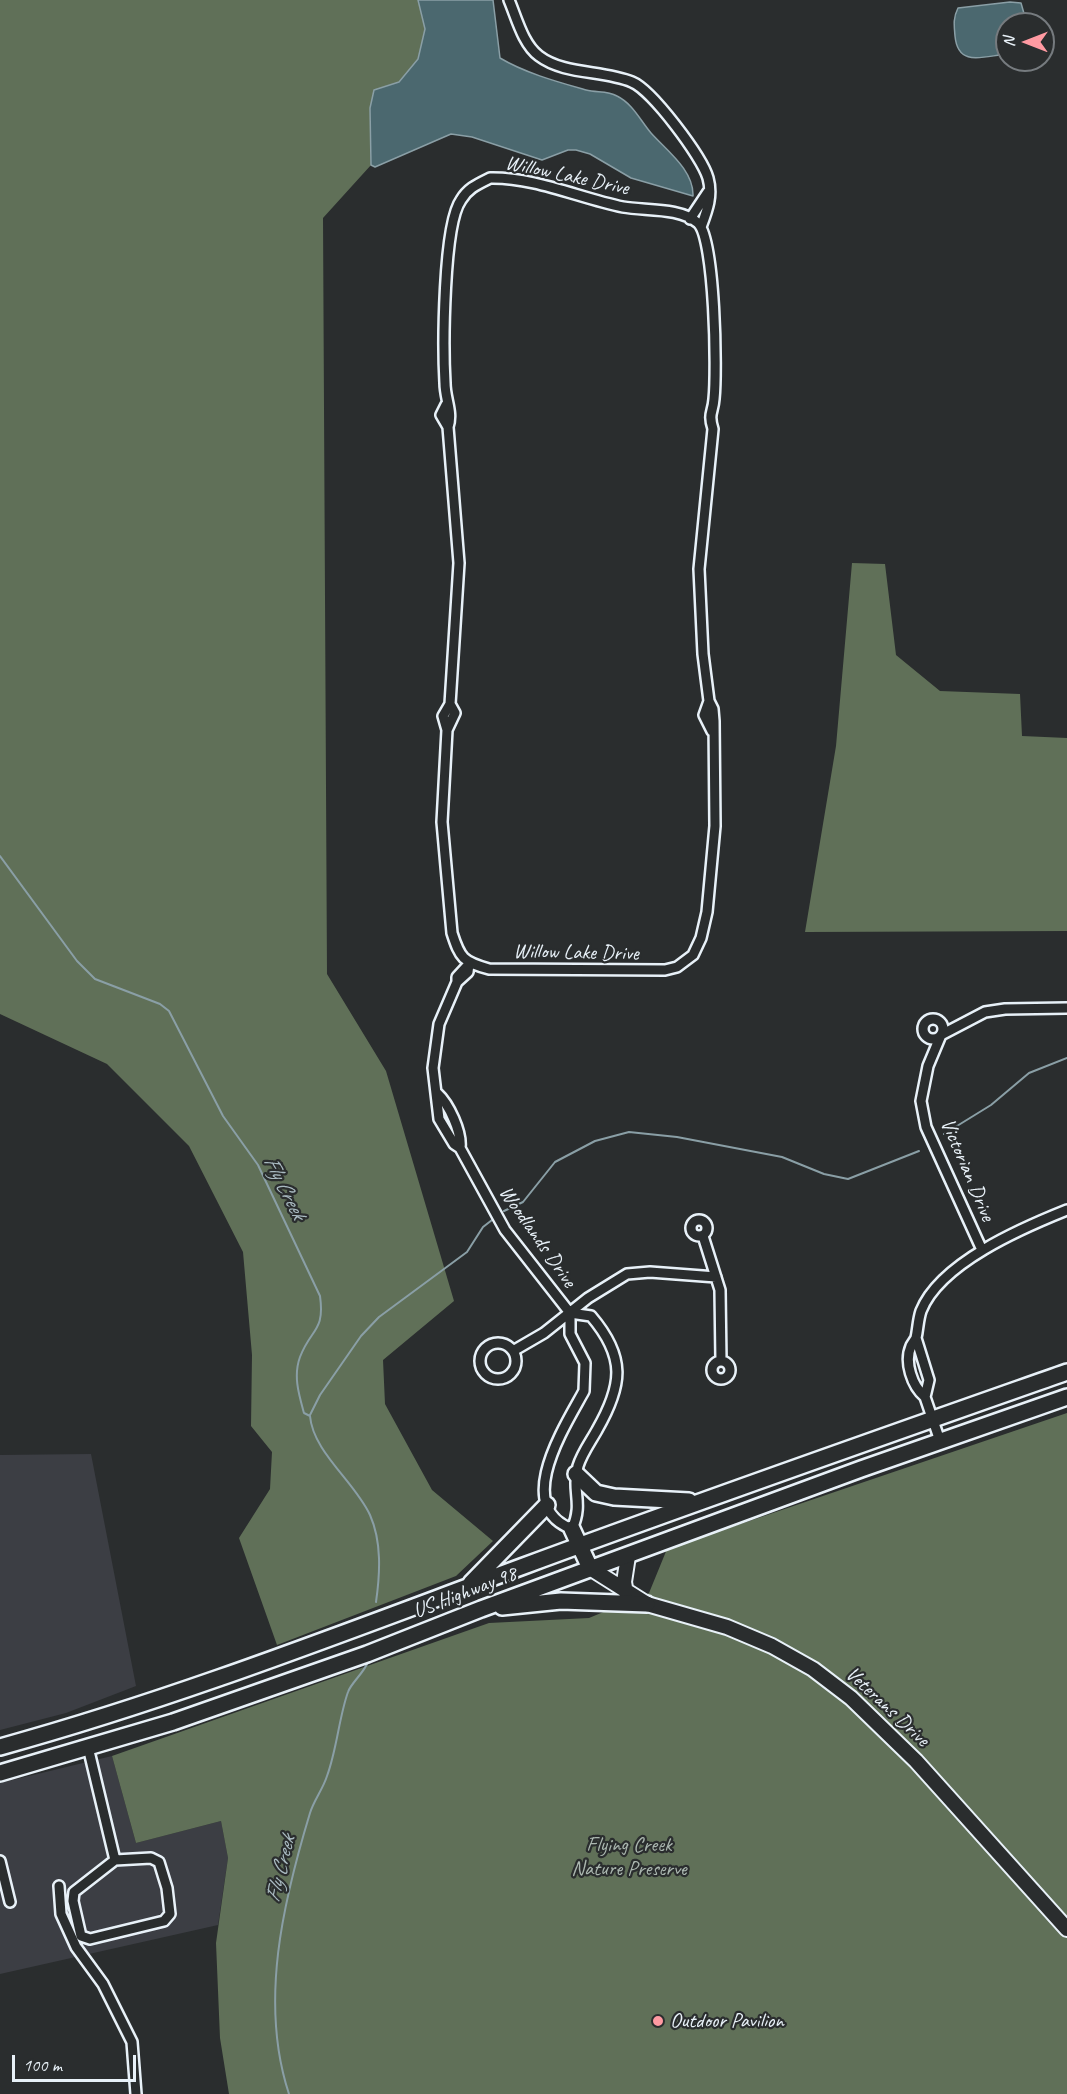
<!DOCTYPE html>
<style>
body{margin:0}
#map{position:relative;width:1067px;height:2094px;overflow:hidden;background:#2a2d2e;font-family:Caveat,sans-serif}
canvas{display:block}
.north{position:absolute;left:995px;top:12px;width:60px;height:60px;box-sizing:border-box;background:#2a2d2e;border:2px solid #767b7f;border-radius:50%;rotate:270deg;font-size:16px;font-weight:700;line-height:24px;text-align:center;color:#e8f1f8}
.north::after{content:'';display:block;margin:auto;width:21px;height:27px;background:#ff9aa2;clip-path:polygon(50% 0,100% 100%,50% 72%,0 100%)}
.scale{position:absolute;left:12px;top:2055px;width:124px;height:27px;box-sizing:border-box;border:3px solid #e8f1f8;border-top:0;padding-left:8px;font-size:18px;line-height:21px;white-space:nowrap;color:#e8f1f8;-webkit-text-stroke:4px #2a2d2e;paint-order:stroke}
</style>
<div id="map">
<canvas width="1067" height="2094"></canvas>
<div class="north">N</div>
<div class="scale">100 m</div>
</div>
<script>
const ctx = document.querySelector('canvas').getContext('2d');
ctx.lineJoin = 'round';
function fill(path, color) { ctx.fillStyle = color; ctx.fill(path, 'evenodd'); }
function stroke(path, color, width, dash) { ctx.strokeStyle = color; ctx.lineWidth = width; ctx.lineCap = dash ? 'butt' : 'round'; ctx.setLineDash(dash || []); ctx.stroke(path); }
function label(font, color, halo, rows, align = 'center') {
  ctx.font = font + ' Caveat,sans-serif'; ctx.lineWidth = 4.5; ctx.setLineDash([]); ctx.textBaseline = 'middle'; ctx.strokeStyle = halo; ctx.fillStyle = color; for (const [text, x, y, turn = 0] of rows) {
    ctx.save(); ctx.translate(x, y); ctx.rotate((+turn || 0) * Math.PI / 180); ctx.textAlign = isNaN(turn) ? turn : align; if (halo) ctx.strokeText(text, 0, 0); ctx.fillText(text, 0, 0); ctx.restore();
  }
}
fill(new Path2D(`
 M91 1454 136 1686 66 1713 0 1730V1455Z
 M112 1756 136 1843 221 1821 228 1858 218 1925 0 1974V1783Z`), '#3c3e44');
fill(new Path2D(`
 M0 0H418L425 29 418 59 399 82 374 90 370 108 371 165 323 218 327 974 386 1071 454 1301 383 1360 385 1404 432 1490 493 1541 456 1576 277 1645 239 1538 270 1489 272 1452 251 1426 252 1355 243 1252 189 1146 107 1064 0 1014Z
 M852 563 885 564 896 655 940 691 1020 694 1022 736 1067 738V931L805 932 836 746Z
 M1067 1413V2094H229L220 2038 216 1943 228 1858 221 1821 136 1843 112 1756 489 1623 589 1618 649 1593 667 1549Z`), '#607058');
const water = new Path2D(`
 M418 0H493L500 58C525 73 558 82 586 90 597 93 607 90 617 96 633 104 640 120 651 133 666 150 694 170 693 196L631 178 590 154 576 150H568L542 160 472 137 451 134 375 167 371 165 370 108 374 90 399 82 418 59 425 29Z
 M1010 2 1021 3 1027 24H1007V54C984 56 958 68 955 36 954 25 953 18 958 8Z`);
fill(water, '#4b686f');
stroke(water, '#8a9fa6', 1.5);
stroke(new Path2D(`
 M0 856 77 961 95 979 160 1004 169 1011 223 1116 258 1165 320 1296C325 1332 311 1328 300 1357 293 1376 299 1395 304 1413L310 1416C313 1452 355 1482 370 1515 382 1542 380 1574 376 1602
 M944 1134 991 1105 1029 1073 1067 1058
 M504 1211 523 1202 555 1162 595 1141 629 1132 677 1137 782 1157 824 1174 848 1179 919 1151
 M310 1415 320 1395 361 1336 379 1317 467 1252 483 1227 492 1220
 M289 2094C259 2003 283 1902 310 1813 314 1800 323 1789 327 1776 337 1749 339 1717 348 1692 351 1683 363 1674 368 1662`), '#8a9fa6', 2);
const street = new Path2D(`
 M509 0C517 19 523 44 539 56 564 75 603 70 632 82 652 90 702 157 708 178 713 196 707 211 701 227
 M490 178C535 177 579 198 623 207 645 211 680 207 698 223 715 239 717 372 714 399 713 413 708 413 713 429L699 569 703 654 709 701 713 709 714 721 715 826 707 912 701 938 693 955 677 967 665 970 489 969C463 962 460 958 452 933L442 822 447 730 455 713 450 704 459 563 448 427C453 412 445 399 445 383 443 349 443 225 461 200 468 188 478 184 490 178Z
 M690 219 708 192
 M446 405 441 415 448 427
 M709 701 704 715 712 731
 M447 730 443 716 450 704
 M469 964 457 977V982L439 1024 433 1068 439 1119 454 1144 460 1148 505 1230 570 1313V1334L585 1363 584 1391C565 1426 512 1507 572 1529 584 1502 571 1491 578 1466 582 1453 591 1441 597 1430 623 1385 626 1357 591 1316L570 1313
 M457 982 468 972 469 964
 M923 1029a10 10 0 1 1 20 0a10 10 0 1 1-20 0Z
 M437 1093C449 1104 462 1132 460 1148
 M691 1228a8 8 0 1 1 16 0a8 8 0 1 1-16 0Z
 M703 1236 720 1290 721 1361
 M982 1250 926 1127 921 1101 928 1066 941 1035 985 1012 1005 1009 1067 1008
 M916 1338 929 1380 925 1397 940 1441
 M480 1361a18 18 0 1 1 36 0a18 18 0 1 1-36 0Z
 M513 1351 544 1333 588 1298 627 1274 650 1272 716 1277
 M712 1370a9 9 0 1 1 18 0a9 9 0 1 1-18 0Z
 M925 1397C912 1386 904 1362 911 1346 912 1344 915 1340 916 1338 918 1329 918 1320 921 1311 940 1263 1022 1228 1067 1210
 M88 1747 115 1860
 M151 1858 159 1862 167 1888 170 1914 164 1921 90 1939 81 1936 73 1901 74 1892 115 1860Z
 M0 1861 10 1902
 M59 1886 61 1914 76 1947 103 1984 132 2042 136 2094`);
const secondary = new Path2D(`
 M590 1568 647 1604 727 1627 772 1646 813 1669 851 1698 916 1761 1067 1929
 M626 1593 624 1582 628 1556`);
const primary = new Path2D(`
 M576 1474 596 1493 614 1497 689 1501
 M572 1529 590 1568
 M471 1583 547 1505
 M502 1607 561 1601 647 1604
 M0 1747C178 1698 348 1631 521 1567 702 1500 885 1436 1067 1372
 M0 1773 173 1722 367 1654 481 1609 861 1469 1067 1397`);
stroke(street, '#e8f1f8', 14);
stroke(secondary, '#e8f1f8', 18);
stroke(primary, '#e8f1f8', 20);
stroke(street, '#2a2d2e', 9);
stroke(secondary, '#2a2d2e', 14);
stroke(primary, '#2a2d2e', 15);
for (const [x, y, r, color] of [
 [658,2021,6,"#ff9aa2"]
]) { const dot = new Path2D(); dot.arc(x, y, r, 0, 2 * Math.PI); ctx.fillStyle = color; ctx.fill(dot); stroke(dot, '#2a2d2e', 2); }
label('21px', '#e8f1f8', '#2a2d2e', [
 ["Willow Lake Drive",567,176,12],
 ["Willow Lake Drive",576,953,1],
 ["Victorian Drive",967,1170,67],
 ["Woodlands Drive",537,1237,55],
 ["US Highway 98",465,1593,-21],
 ["Veterans Drive",887,1707,43]
]);
label('21px', '#abb7b0', '#2a2d2e', [
 ["Flying Creek",629,1845],
 ["Nature Preserve",629,1869]
]);
label('21px', '#e8f1f8', '#2a2d2e', [
 ["Outdoor Pavilion",670,2021]
], 'left');
label('italic 22px', '#a9bac1', '#2a2d2e', [
 ["Fly Creek",284,1188,63],
 ["Fly Creek",281,1869,-76]
]);
</script>
